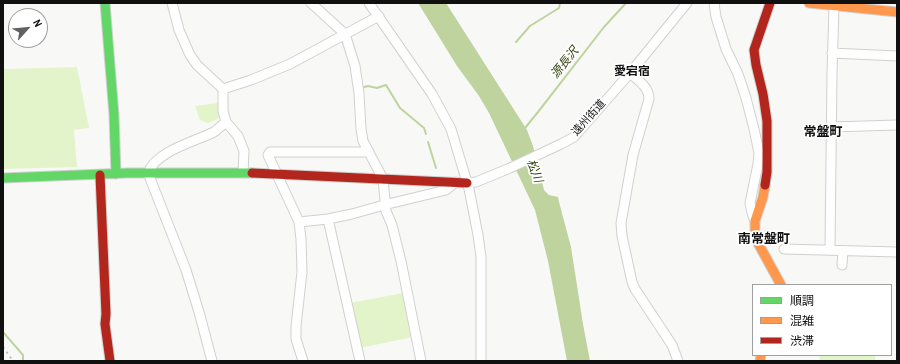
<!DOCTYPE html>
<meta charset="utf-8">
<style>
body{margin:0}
#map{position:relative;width:900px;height:364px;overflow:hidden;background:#f8f9f7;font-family:"Archivo Narrow","Noto Sans JP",sans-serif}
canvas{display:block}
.frame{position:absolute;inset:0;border:4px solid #0f100f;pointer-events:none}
.legend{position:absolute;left:752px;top:284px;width:140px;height:72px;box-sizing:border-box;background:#fff;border:1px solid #9f9f9f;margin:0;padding:5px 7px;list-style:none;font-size:12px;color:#0f100f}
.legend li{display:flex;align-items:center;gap:8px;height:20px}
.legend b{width:20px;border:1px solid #9f9f9f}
.north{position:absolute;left:8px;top:8px;width:40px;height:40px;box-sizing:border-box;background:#fff;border:1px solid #9f9f9f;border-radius:50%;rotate:63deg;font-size:11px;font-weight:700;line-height:16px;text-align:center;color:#0f100f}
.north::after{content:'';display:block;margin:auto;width:14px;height:18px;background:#616260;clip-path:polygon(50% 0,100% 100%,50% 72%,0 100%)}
</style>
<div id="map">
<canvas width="900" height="364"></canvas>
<div class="frame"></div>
<ul class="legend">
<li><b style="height:5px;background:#63d668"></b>順調</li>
<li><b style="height:5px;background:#ff974d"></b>混雑</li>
<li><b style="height:5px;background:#b3261e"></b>渋滞</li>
</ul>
<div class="north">N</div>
</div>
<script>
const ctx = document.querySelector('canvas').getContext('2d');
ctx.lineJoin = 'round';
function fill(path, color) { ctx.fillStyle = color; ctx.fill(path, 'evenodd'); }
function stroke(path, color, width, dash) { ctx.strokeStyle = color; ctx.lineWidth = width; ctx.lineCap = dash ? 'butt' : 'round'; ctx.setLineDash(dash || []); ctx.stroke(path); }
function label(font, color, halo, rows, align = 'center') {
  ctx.font = font + ' "Archivo Narrow","Noto Sans JP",sans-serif'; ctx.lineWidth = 3.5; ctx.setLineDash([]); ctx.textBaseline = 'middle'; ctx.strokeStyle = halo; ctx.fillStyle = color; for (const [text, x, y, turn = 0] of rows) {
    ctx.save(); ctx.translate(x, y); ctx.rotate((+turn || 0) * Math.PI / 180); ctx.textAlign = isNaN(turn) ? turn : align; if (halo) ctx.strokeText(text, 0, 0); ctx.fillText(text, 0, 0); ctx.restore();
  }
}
fill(new Path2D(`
 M77 67 89 128 74 130 77 167 3 169V69Z
 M218 103 220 112 218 119 208 123 200 120 195 106Z
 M403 293 413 337 360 348 350 303Z
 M819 355H875V361H820Z`), '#e3f4ca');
fill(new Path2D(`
 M418 3H446L527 130 533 146 544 190 549 195 558 197 559 202 571 247 583 324 590 361H567L548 261 535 210 489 113 479 96 457 66Z`), '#bfd39e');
stroke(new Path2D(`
 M516 42 530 26 559 8 560 3H562
 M361 87V88L368 86 377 88 386 85 400 108 424 128 426 134
 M525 128 538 112 604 27 626 3
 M428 142 436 168
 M3 332 23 355V361`), '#bfd39e', 2);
const street = new Path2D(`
 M172 3 179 30 190 55 197 65 223 89V111L226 122 238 136 244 151 243 173
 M311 3 345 34 355 66 359 93 361 129 363 141 383 179 386 211 392 225 401 261 421 361
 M369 3 432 94 451 129 469 189 478 235 481 257V361
 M714 3 716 17 726 49 738 74 746 98 754 129 759 153 758 164 750 203 752 213 755 221
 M832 53 897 56
 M630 73C638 80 649 87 649 99L633 155 621 223 622 236 632 282 635 289 672 345 678 361
 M223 89 251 80 290 64 379 16
 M831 127 897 125
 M467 183 476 182 510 168 561 144 574 137 630 73 687 3
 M328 219 360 361
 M299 222 328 219 352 214 384 205 446 190 456 182
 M784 249 897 252
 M830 250 832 73 834 6
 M842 265 843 251
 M212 361 199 312 186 270 148 173C156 151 194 142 214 132 218 129 222 125 226 122
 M303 361 296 339V326L302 272 301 239 299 222 268 155 270 152H369`);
const fast = new Path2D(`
 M105 3 114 115 116 174
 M3 178 128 173H252`);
const slow = new Path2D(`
 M809 3 897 12
 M765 185 763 197 755 221V233L758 243 781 285
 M760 361 761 355`);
const jam = new Path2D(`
 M252 173 467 183
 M100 175 106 314 105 324 110 361
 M765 185 767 172V121L763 94 756 65 754 50 770 3`);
stroke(street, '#d0d1cf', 11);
stroke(fast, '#d0d1cf', 11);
stroke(slow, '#d0d1cf', 11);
stroke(jam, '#d0d1cf', 11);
stroke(street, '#fefefe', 9);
stroke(fast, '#63d668', 9);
stroke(slow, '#ff974d', 9);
stroke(jam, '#b3261e', 9);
stroke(new Path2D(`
 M3 347 13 361`), '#bbbcbb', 2, [2, 4]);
label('11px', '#0f100f', '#fff', [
 ["遠州街道",589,118,-48]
]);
label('italic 12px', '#32430c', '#fff', [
 ["源長沢",565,63,-51],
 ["松川",534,171,69]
]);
label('bold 12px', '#0f100f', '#fff', [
 ["愛宕宿",632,72]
]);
label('bold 13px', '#0f100f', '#fff', [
 ["常盤町",823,133],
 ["南常盤町",764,240]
]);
</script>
